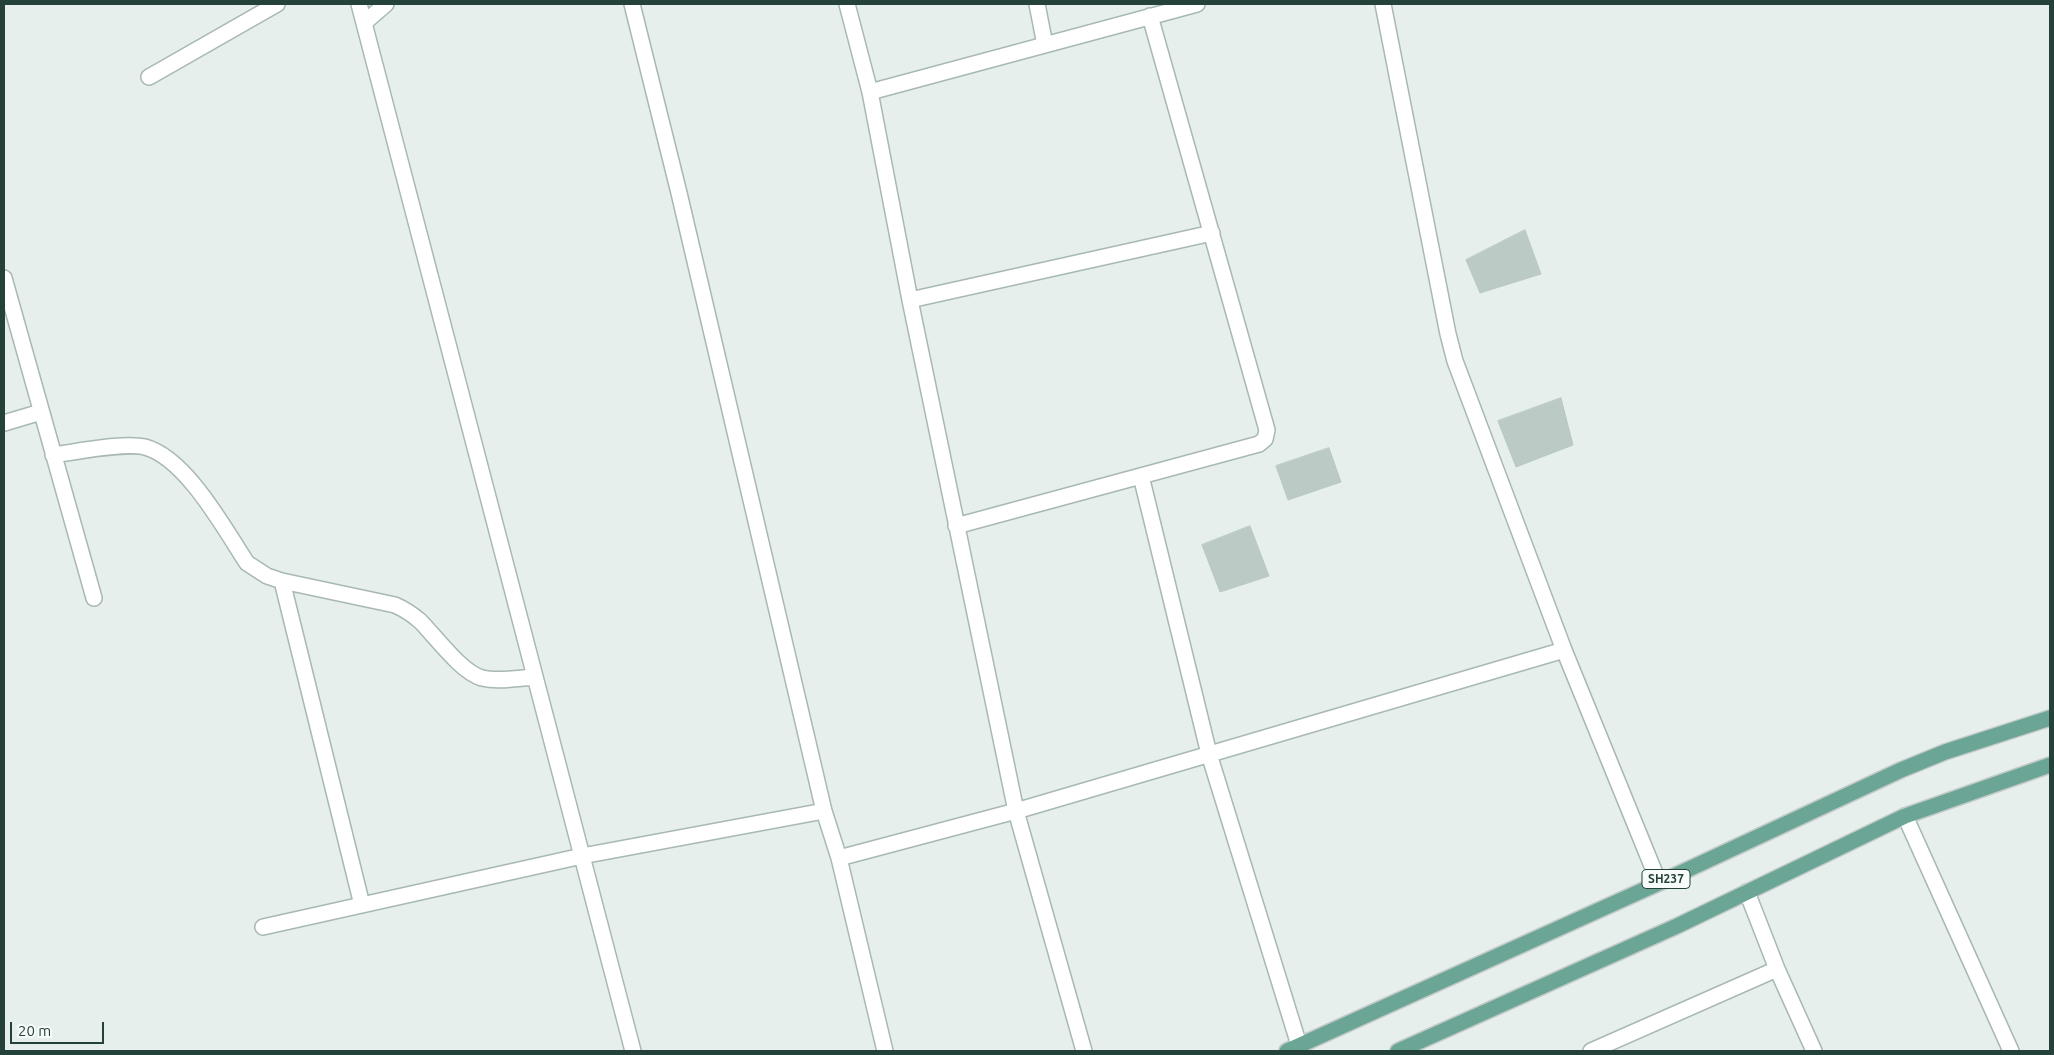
<!DOCTYPE html>
<style>
body{margin:0}
#map{position:relative;width:2054px;height:1055px;overflow:hidden;background:#e6efeb;font-family:Ubuntu,sans-serif}
canvas{display:block}
.frame{position:absolute;inset:0;border:5px solid #24423a;pointer-events:none}
.scale{position:absolute;left:10px;top:1022px;width:94px;height:22px;box-sizing:border-box;border:2px solid #24423a;border-top:0;padding-left:6px;font-size:15px;line-height:18px;white-space:nowrap;color:#24423a;-webkit-text-stroke:4px #f7fbf9;paint-order:stroke}
</style>
<div id="map">
<canvas width="2054" height="1055"></canvas>
<div class="frame"></div>
<div class="scale">20 m</div>
</div>
<script>
const ctx = document.querySelector('canvas').getContext('2d');
ctx.lineJoin = 'round';
function fill(path, color) { ctx.fillStyle = color; ctx.fill(path, 'evenodd'); }
function stroke(path, color, width, dash) { ctx.strokeStyle = color; ctx.lineWidth = width; ctx.lineCap = dash ? 'butt' : 'round'; ctx.setLineDash(dash || []); ctx.stroke(path); }
function label(font, color, halo, rows, align = 'center') {
  ctx.font = font + ' Ubuntu,sans-serif'; ctx.lineWidth = 4; ctx.setLineDash([]); ctx.textBaseline = 'middle'; ctx.strokeStyle = halo; ctx.fillStyle = color; for (const [text, x, y, turn = 0] of rows) {
    ctx.save(); ctx.translate(x, y); ctx.rotate((+turn || 0) * Math.PI / 180); ctx.textAlign = isNaN(turn) ? turn : align; if (halo) ctx.strokeText(text, 0, 0); ctx.fillText(text, 0, 0); ctx.restore();
  }
}
const building = new Path2D(`
 M1525 230 1541 274 1480 293 1466 260Z
 M1561 398 1573 445 1516 467 1498 421Z
 M1329 448 1341 482 1288 500 1276 466Z
 M1250 526 1269 576 1220 592 1202 545Z`);
fill(building, '#bbcac4');
stroke(building, '#b8c9c2', 1);
const lane = new Path2D(`
 M1905 816 2011 1051`);
const street = new Path2D(`
 M359 4 633 1051
 M632 4 679 193 824 811 839 858 885 1051
 M847 4 870 92 910 300 1016 811 1084 1051
 M1037 4 1045 45
 M1383 4 1448 334 1455 361 1564 650 1659 883
 M364 23 386 4
 M149 77 277 4
 M870 92 1197 4
 M4 278 94 598
 M910 300 1212 233
 M4 423 41 412
 M53 455C75 452 125 442 145 447 186 458 224 528 247 563L267 576 282 581 395 605C404 609 412 614 420 621 436 637 461 672 482 678 498 682 518 678 535 677
 M1141 476 1209 754 1299 1045
 M956 526 1259 444 1265 439 1267 430 1150 16
 M282 581 362 905
 M839 858 1016 811 1564 650
 M1747 892 1777 969 1814 1051
 M263 927 582 856 824 811
 M1591 1051 1777 969`);
const primary = new Path2D(`
 M1287 1051 1659 883 1901 770 1945 752 2050 718
 M1398 1051 1677 926 1905 816 2050 765`);
stroke(lane, '#a8b8b2', 18);
stroke(street, '#a8b8b2', 18);
stroke(primary, '#c2cac8', 18);
stroke(lane, '#fff', 15);
stroke(street, '#fff', 15);
stroke(primary, '#6aa596', 15);
for (const [x, y, w] of [
 [1666,879,48]
]) { const box = new Path2D(); box.roundRect(x - w / 2, y - 9.5, w, 19, 4); ctx.fillStyle = '#f7fbf9'; ctx.fill(box); stroke(box, '#24423a', 1); }
label('bold 12px', '#24423a', null, [
 ["SH237",1666,879]
]);
</script>
